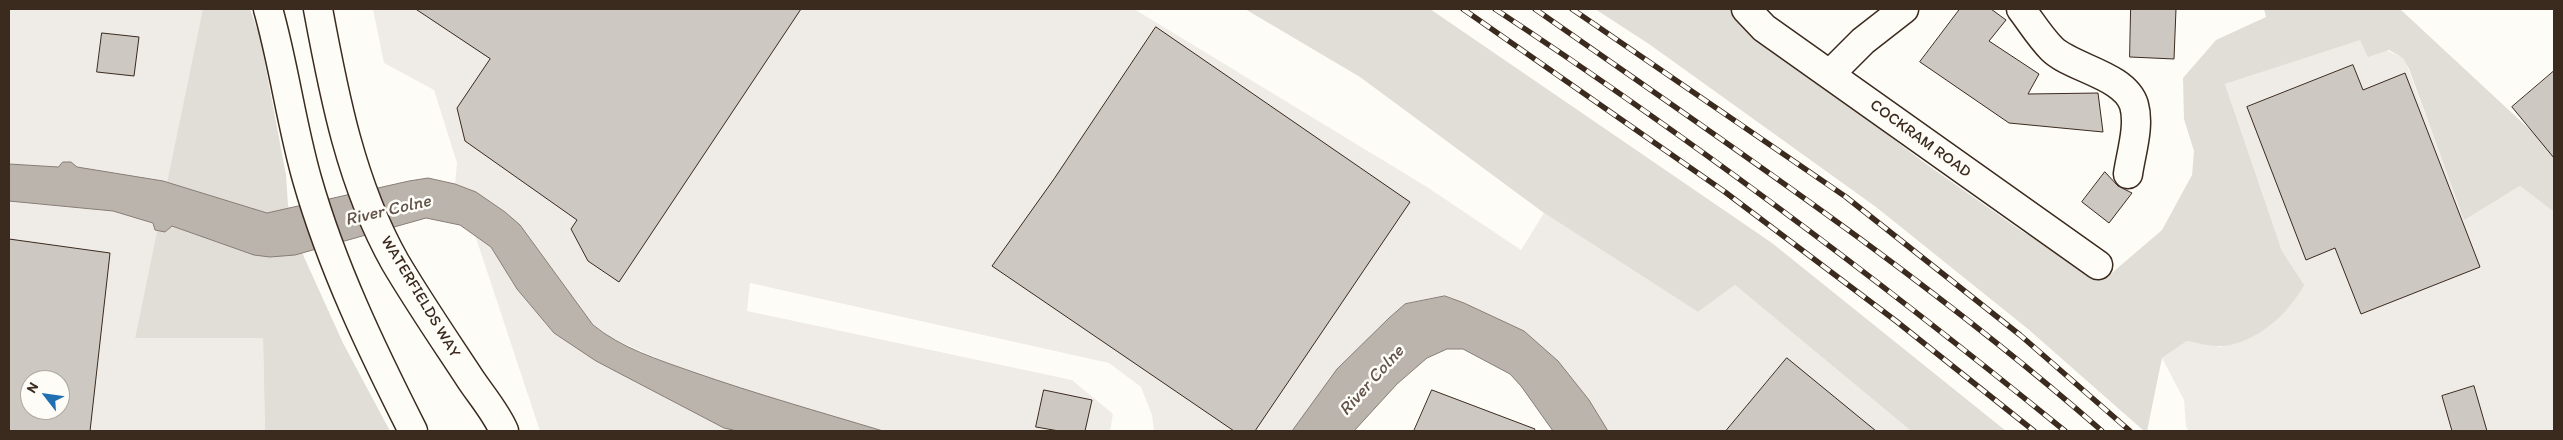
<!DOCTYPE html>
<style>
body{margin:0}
#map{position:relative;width:2563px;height:440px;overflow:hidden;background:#fdfcf7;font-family:Itim,sans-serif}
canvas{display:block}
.frame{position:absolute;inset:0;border:10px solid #3b2a1e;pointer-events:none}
.north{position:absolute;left:20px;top:370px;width:50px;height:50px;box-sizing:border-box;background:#fdfcf7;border:1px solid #afa8a0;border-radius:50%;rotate:300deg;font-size:14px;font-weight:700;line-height:20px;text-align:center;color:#3b2a1e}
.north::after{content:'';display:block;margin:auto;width:18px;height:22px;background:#1f6fb2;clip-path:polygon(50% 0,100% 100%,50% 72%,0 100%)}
</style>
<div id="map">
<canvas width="2563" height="440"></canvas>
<div class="frame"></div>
<div class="north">N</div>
</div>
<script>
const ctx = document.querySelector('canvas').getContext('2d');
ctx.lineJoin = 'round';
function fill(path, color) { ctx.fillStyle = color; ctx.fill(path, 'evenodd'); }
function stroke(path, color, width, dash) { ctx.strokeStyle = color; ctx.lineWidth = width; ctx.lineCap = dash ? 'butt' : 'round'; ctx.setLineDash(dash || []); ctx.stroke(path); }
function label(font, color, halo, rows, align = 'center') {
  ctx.font = font + ' Itim,sans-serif'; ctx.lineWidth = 5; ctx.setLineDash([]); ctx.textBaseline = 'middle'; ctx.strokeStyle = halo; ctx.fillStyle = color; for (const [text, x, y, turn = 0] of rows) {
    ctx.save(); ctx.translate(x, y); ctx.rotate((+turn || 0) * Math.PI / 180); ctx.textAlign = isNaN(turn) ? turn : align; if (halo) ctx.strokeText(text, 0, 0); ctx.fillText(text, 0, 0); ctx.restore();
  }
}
fill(new Path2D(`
 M9 9 204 10 135 338H263L265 431H9ZM30 380H60V410H30Z
 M373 9H1134L1427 187 1521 250 1544 213 1698 312 1735 285 1911 431H1607L1589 400 1558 361 1524 331 1464 303 1405 304 1337 369 1292 431H1154L1152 415 1141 387 1109 363 750 283 747 311 1072 380 1113 414 1110 431H883L771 399 674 366 605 335 593 325 520 225 476 192 455 184 457 163 434 90 384 63Z
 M2360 39 2404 58 2464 219 2520 186 2554 212V431H2189L2186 427 2184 400 2162 358 2187 341 2221 347 2303 285 2282 251 2225 84Z
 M475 235 491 247 517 289 554 333 724 428 737 431H540Z`), '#efece7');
fill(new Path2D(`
 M203 9H250L260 37 286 175 288 205 304 257 343 343 390 431H265L263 338H135Z
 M1245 9H1430L1772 243 2006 431H1911L1735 285 1698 312 1544 213 1360 77Z
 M1595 9H1736L1820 73 1858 112 1922 161 2023 232 2106 278 2162 230 2192 175 2194 151 2184 119 2183 78 2216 40 2266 17 2264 9H2400L2554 152V212L2520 186 2464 220 2409 69 2403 58 2389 50 2368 57 2360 40 2225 84 2282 251 2304 285C2288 314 2257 343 2222 346 2212 347 2198 343 2187 341L2162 358 2147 431H2144L2028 329 1876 207 1649 44Z`), '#e1ded7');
const water = new Path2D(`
 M63 162H71L77 167 163 181 267 213 409 181 428 178 455 184 476 192 505 212 520 225 593 325C621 348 659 360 693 372 756 394 820 412 883 431H737L724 428 596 361 554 333 517 289 491 247 460 225 426 218 295 255 270 257 254 255 172 226 165 232 155 230 153 223 113 211 9 201V164L58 167Z
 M1445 296 1464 303 1524 331 1558 361 1589 400 1608 431H1553L1521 386 1510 374 1463 349H1447L1427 358 1397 384 1354 431H1292L1337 369 1389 318 1405 304Z`);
fill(water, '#bbb4ad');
stroke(water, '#887d74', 1);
const building = new Path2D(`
 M416 9H801L619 282 588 261 571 229 577 220 465 141 457 108 490 59Z
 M1960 9H1991L2006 20 1989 41 2039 74 2028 94 2098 93 2103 132 2009 123 1920 62Z
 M2131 9H2176L2174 59 2130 57Z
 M1156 27 1410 202 1255 431H1234L992 266 1054 179Z
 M102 33 139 37 134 76 97 72Z
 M2353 65 2363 90 2405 73 2480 267 2361 314 2335 248 2306 260 2247 107Z
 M2554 71V158L2512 107Z
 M2105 172 2118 186 2132 193 2109 223 2082 202Z
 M9 239 110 253 90 431H9ZM30 380H60V410H30Z
 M1787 358 1876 431H1726Z
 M2474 386 2487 431H2452L2442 396Z
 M1044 390 1092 400 1085 431H1059L1036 427Z
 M1432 390 1535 429 1534 431H1414Z`);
fill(building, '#cdc8c2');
stroke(building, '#3b2a1e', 1);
const minor = new Path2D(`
 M1746 9 1764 28 2098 265
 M2021 9C2031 22 2040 37 2052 49 2071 68 2125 75 2134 105 2140 126 2131 153 2128 174
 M1830 74 1863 41 1904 9`);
const primary = new Path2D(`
 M268 9C284 65 291 123 307 179 332 267 372 350 413 431
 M318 9C334 95 351 184 395 262 418 301 444 339 469 377 480 394 496 412 504 431`);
stroke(minor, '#3b2a1e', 31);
stroke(primary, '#3b2a1e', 31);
stroke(minor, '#fdfcf7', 28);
stroke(primary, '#fdfcf7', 28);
const rail = new Path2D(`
 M1463 9 1725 192 1896 321 2034 431
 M1495 9C1692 139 1882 282 2065 431
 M1535 9C1727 144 1925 276 2102 431
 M1572 9 1846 197 2020 335 2130 431`);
stroke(rail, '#3b2a1e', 5.5);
stroke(rail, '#fdfcf7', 4, [11]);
label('16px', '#3b2a1e', '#fdfcf7', [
 ["COCKRAM ROAD",1920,139,36],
 ["WATERFIELDS WAY",420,297,59]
]);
label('italic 18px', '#615349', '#fdfcf7', [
 ["River Colne",388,211,-13],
 ["River Colne",1372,381,-48]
]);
</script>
